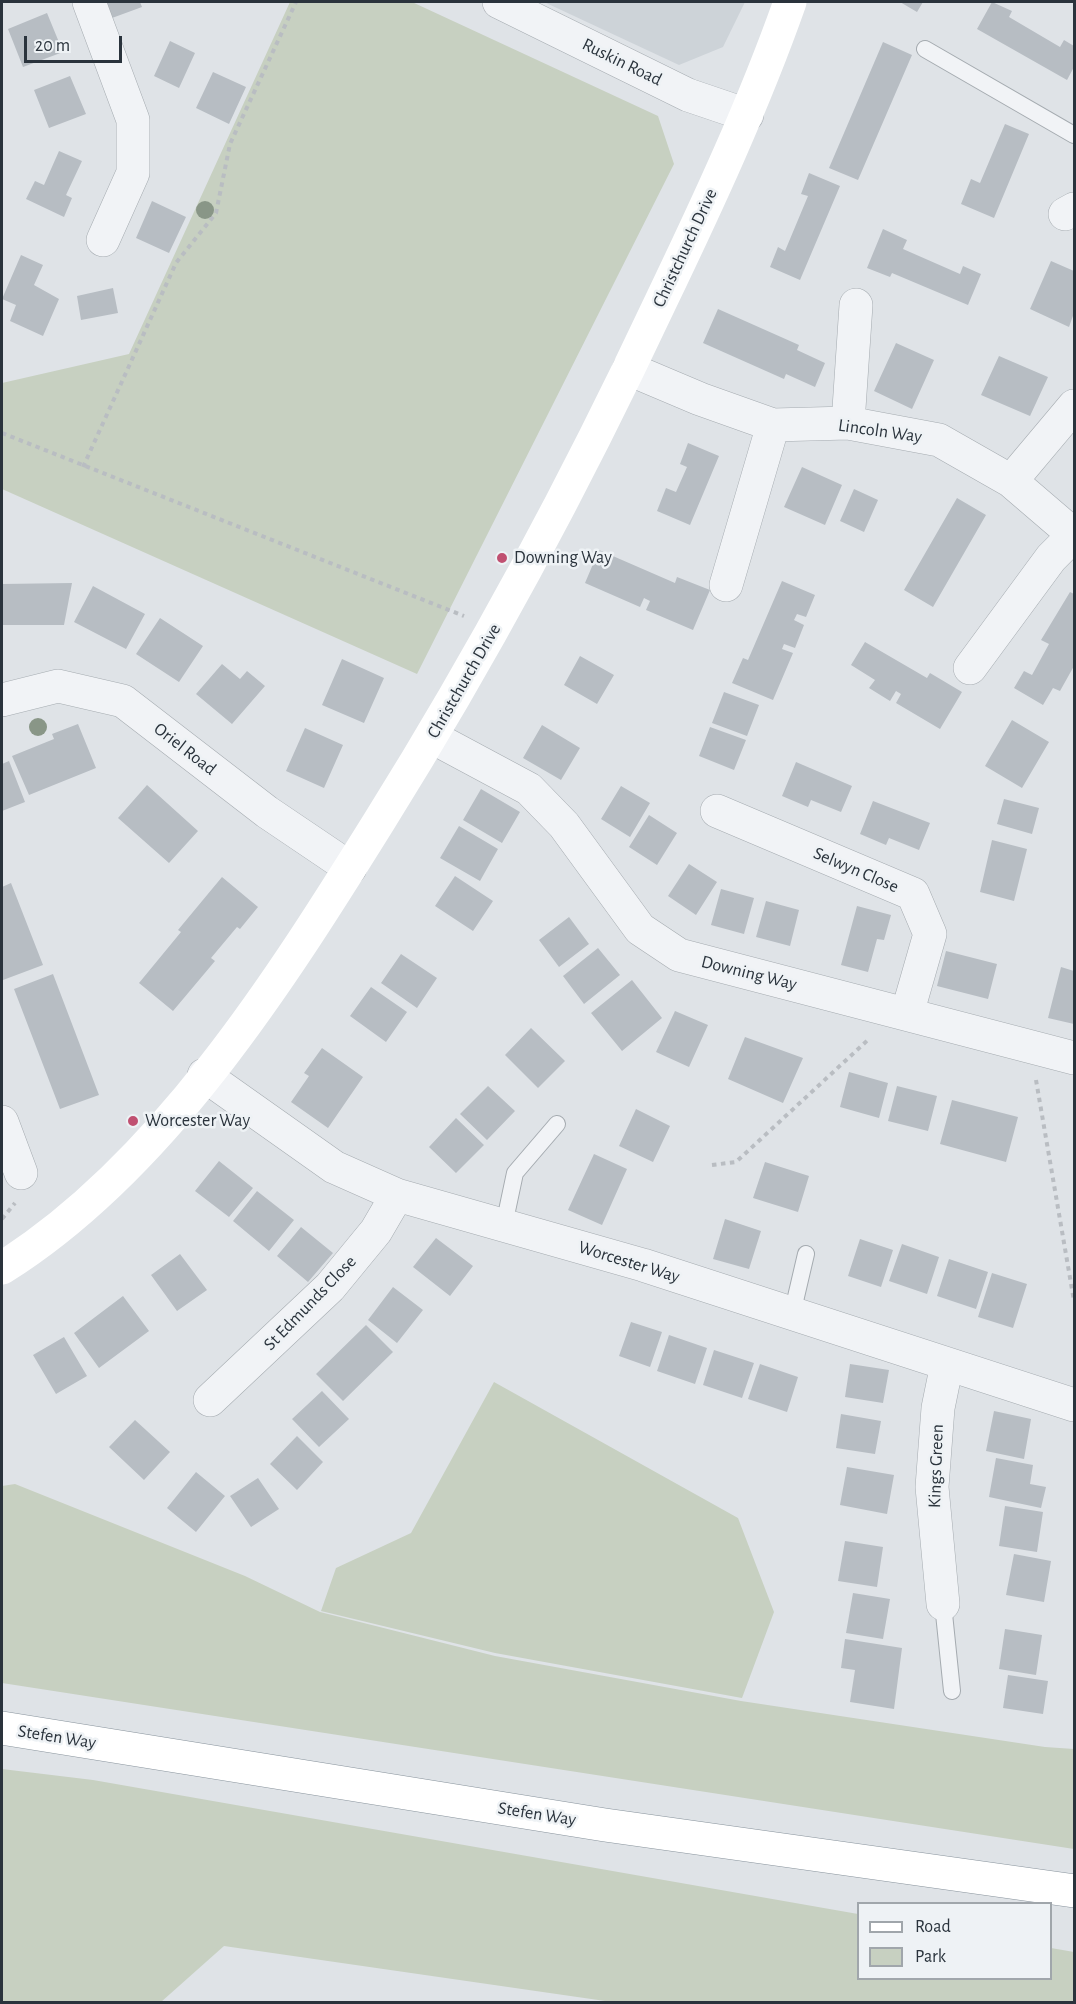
<!DOCTYPE html>
<style>
body{margin:0}
#map{position:relative;width:1076px;height:2004px;overflow:hidden;background:#dfe3e7;font-family:"Alegreya Sans",sans-serif}
canvas{display:block}
.frame{position:absolute;inset:0;border:3px solid #2a333c;pointer-events:none}
.legend{position:absolute;left:857px;top:1902px;width:195px;height:78px;box-sizing:border-box;background:#eef2f5;border:2px solid #a0a6ab;margin:0;padding:8px 10px;list-style:none;font-size:18px;color:#2a333c}
.legend li{display:flex;align-items:center;gap:12px;height:30px}
.legend b{width:30px;border:2px solid #a0a6ab}
.scale{position:absolute;left:24px;top:36px;width:98px;height:27px;box-sizing:border-box;border:3px solid #2a333c;border-top:0;padding-left:8px;font-size:18px;line-height:21px;white-space:nowrap;color:#2a333c;-webkit-text-stroke:4px #eef2f5;paint-order:stroke}
</style>
<div id="map">
<canvas width="1076" height="2004"></canvas>
<div class="frame"></div>
<ul class="legend">
<li><b style="height:8px;background:#fff"></b>Road</li>
<li><b style="height:16px;background:#c7d0c1"></b>Park</li>
</ul>
<div class="scale">20 m</div>
</div>
<script>
const ctx = document.querySelector('canvas').getContext('2d');
ctx.lineJoin = 'round';
function fill(path, color) { ctx.fillStyle = color; ctx.fill(path, 'evenodd'); }
function stroke(path, color, width, dash) { ctx.strokeStyle = color; ctx.lineWidth = width; ctx.lineCap = dash ? 'butt' : 'round'; ctx.setLineDash(dash || []); ctx.stroke(path); }
function label(font, color, halo, rows, align = 'center') {
  ctx.font = font + ' "Alegreya Sans",sans-serif'; ctx.lineWidth = 5; ctx.setLineDash([]); ctx.textBaseline = 'middle'; ctx.strokeStyle = halo; ctx.fillStyle = color; for (const [text, x, y, turn = 0] of rows) {
    ctx.save(); ctx.translate(x, y); ctx.rotate((+turn || 0) * Math.PI / 180); ctx.textAlign = isNaN(turn) ? turn : align; if (halo) ctx.strokeText(text, 0, 0); ctx.fillText(text, 0, 0); ctx.restore();
  }
}
fill(new Path2D(`
 M544 2H745L723 47 679 65Z`), '#cdd3d8');
fill(new Path2D(`
 M290 2H412L658 116 674 164 417 674 2 489V383L129 354Z
 M494 1382 738 1518 774 1612 742 1698 495 1653 321 1611 336 1568 411 1533Z
 M15 1484 245 1576 320 1612 495 1656 741 1701 1045 1747 1074 1749V1849L2 1683V1486Z
 M2 1769 93 1780 858 1914V1978H1050L1051 1948 1074 1952V2002H612L224 1946 161 2002H2Z`), '#c7d0c1');
fill(new Path2D(`
 M105 2H140L142 7 112 18Z
 M900 2H923L917 12Z
 M992 2 1012 11 1009 17 1060 47 1064 40 1074 46V67L1067 80 977 29Z
 M47 13 63 52 23 67 8 29Z
 M170 41 195 53 179 88 154 76Z
 M883 42 912 55 858 180 829 168Z
 M213 72 246 87 229 124 196 108Z
 M70 76 86 114 49 128 34 90Z
 M1005 124 1029 134 994 218 961 204 971 179 980 183Z
 M59 151 82 161 66 195 72 198 64 217 26 199 35 181 44 185Z
 M809 173 840 186 800 280 770 267 778 247 785 251 808 196 801 194Z
 M152 201 186 217 169 253 136 238Z
 M883 229 907 240 903 249 960 274 963 266 981 274 968 305 892 273 890 277 867 268Z
 M21 255 43 265 34 285 59 299 43 336 10 321 16 305 2 299Z
 M1051 261 1074 271V313L1069 327 1030 309Z
 M113 288 118 313 81 320 77 296Z
 M718 309 799 345 797 350 825 363 815 387 786 374 784 379 703 343Z
 M896 343 934 360 912 409 874 391Z
 M999 356 1048 377 1030 416 981 395Z
 M688 443 719 456 690 525 657 511 666 488 676 492 687 467 680 464Z
 M802 467 842 485 825 525 784 507Z
 M854 489 878 500 864 532 840 521Z
 M957 498 986 515 933 607 904 590Z
 M599 550 675 583 677 577 710 590 693 630 646 610 650 601 644 598 640 607 585 583Z
 M782 581 815 595 806 617 797 614 794 620 804 625 795 648 784 644 782 649 793 653 773 700 732 683 743 658 748 660Z
 M72 583 64 625H2V584Z
 M93 586 145 614 126 649 74 622Z
 M1070 592 1074 594V666L1060 691 1053 688 1043 705 1014 688 1024 671 1032 675 1049 644 1041 640Z
 M160 618 203 646 179 682 136 654Z
 M865 642 927 678 930 673 962 692 940 729 896 703 901 694 896 691 890 701 869 688 875 680 851 665Z
 M580 656 614 675 597 704 564 685Z
 M342 659 384 678 364 723 322 705Z
 M222 664 240 679 247 671 265 686 232 724 196 694Z
 M724 692 759 705 747 736 712 723Z
 M1012 720 1049 742 1022 788 985 766Z
 M78 724 96 768 29 795 12 756 54 739 52 734Z
 M542 725 580 748 561 780 523 758Z
 M710 727 746 740 734 770 699 756Z
 M305 728 343 745 324 788 286 771Z
 M9 761 25 802 2 811V764Z
 M796 762 852 786 841 812 811 800 808 807 782 796Z
 M147 785 198 831 169 863 118 818Z
 M621 786 650 803 630 837 601 819Z
 M481 789 520 812 502 843 463 820Z
 M1004 799 1039 808 1032 834 997 824Z
 M873 801 930 823 919 850 889 838 886 845 860 834Z
 M649 815 677 833 657 865 629 847Z
 M459 826 498 849 480 881 440 858Z
 M992 840 1027 849 1014 901 980 892Z
 M689 864 717 882 696 915 668 896Z
 M455 876 493 901 473 931 435 906Z
 M222 877 258 907 240 929 237 927 211 958 215 961 173 1011 139 983 181 932 178 930Z
 M11 883 43 965 3 980 2 887Z
 M721 889 754 898 744 934 711 925Z
 M766 901 799 910 790 946 756 937Z
 M857 906 891 915 884 940 877 939 868 972 841 965Z
 M569 917 589 944 559 967 539 940Z
 M598 948 620 975 584 1004 563 976Z
 M946 951 997 964 988 999 937 986Z
 M401 954 437 978 417 1008 381 983Z
 M1061 967 1074 971V1024L1048 1018Z
 M53 974 99 1095 60 1109 14 989Z
 M632 980 662 1018 622 1051 591 1013Z
 M371 987 407 1012 386 1042 350 1016Z
 M675 1011 708 1025 689 1067 656 1052Z
 M531 1028 565 1061 538 1088 505 1055Z
 M745 1037 803 1058 783 1103 728 1079Z
 M322 1048 363 1077 328 1128 291 1102 309 1076 304 1073Z
 M849 1072 888 1083 879 1118 840 1107Z
 M488 1086 515 1111 487 1140 460 1114Z
 M897 1086 937 1096 928 1131 888 1121Z
 M952 1100 1018 1117 1006 1162 940 1144Z
 M636 1109 670 1126 653 1162 619 1146Z
 M456 1118 484 1145 456 1173 429 1147Z
 M594 1154 627 1169 602 1225 568 1210Z
 M219 1161 253 1188 229 1217 195 1191Z
 M765 1162 809 1176 798 1212 753 1198Z
 M257 1191 294 1220 269 1251 233 1221Z
 M725 1219 761 1231 749 1269 713 1259Z
 M301 1227 333 1253 308 1282 277 1256Z
 M436 1238 473 1266 450 1296 413 1267Z
 M860 1239 893 1250 881 1287 848 1276Z
 M902 1244 939 1257 927 1294 889 1281Z
 M180 1254 207 1290 177 1311 151 1275Z
 M949 1259 988 1272 976 1309 937 1296Z
 M992 1273 1027 1284 1013 1328 978 1317Z
 M393 1287 423 1310 397 1343 368 1320Z
 M123 1296 149 1331 99 1368 74 1333Z
 M631 1322 662 1332 650 1367 619 1356Z
 M366 1325 393 1352 343 1401 316 1374Z
 M669 1335 707 1348 695 1384 657 1371Z
 M64 1337 87 1376 56 1394 33 1355Z
 M714 1350 754 1363 742 1398 703 1385Z
 M760 1364 798 1377 787 1412 748 1399Z
 M850 1364 889 1370 883 1403 845 1397Z
 M322 1391 349 1419 319 1447 292 1419Z
 M994 1411 1031 1419 1024 1459 986 1451Z
 M841 1414 881 1421 875 1454 836 1448Z
 M135 1420 170 1452 144 1480 109 1447Z
 M297 1436 323 1462 297 1490 270 1464Z
 M996 1458 1033 1465 1030 1484 1046 1487 1041 1508 989 1497Z
 M847 1467 894 1475 887 1514 840 1505Z
 M196 1472 225 1496 196 1532 167 1508Z
 M258 1478 279 1509 251 1527 230 1496Z
 M1005 1506 1043 1512 1037 1552 999 1546Z
 M845 1541 883 1547 877 1587 838 1581Z
 M1014 1554 1051 1561 1044 1602 1006 1595Z
 M853 1593 890 1599 883 1639 846 1633Z
 M1005 1629 1042 1635 1036 1675 999 1669Z
 M845 1639 902 1648 894 1709 850 1702 855 1670 841 1668Z
 M1008 1675 1048 1681 1043 1714 1003 1708Z`), '#b7bdc3');
const lane = new Path2D(`
 M925 49 1074 135
 M504 1225 515 1173 557 1124
 M792 1314 806 1254
 M943 1604 952 1691`);
const street = new Path2D(`
 M89 2 133 120V173L103 240
 M499 2 688 95 747 115
 M1065 214 1074 209
 M629 369 700 399 773 425 848 423 939 440 1011 481 1074 535
 M848 423 856 305
 M1011 481 1074 406
 M726 585 773 425
 M970 668 1051 558 1074 535
 M2 700 58 686 123 701 267 812 350 868
 M432 737 529 789 564 825 640 929 679 955 1074 1058
 M717 811 913 894 930 934 907 1014
 M204 1075 334 1167 397 1195 643 1265 1074 1405
 M2 1122 21 1173
 M210 1400 330 1287 376 1231 397 1195
 M943 1604 932 1487 938 1408 947 1364`);
const highway = new Path2D(`
 M2 1728 605 1825 1074 1891`);
stroke(lane, '#a5abb0', 18);
stroke(street, '#a5abb0', 34);
stroke(highway, '#88939c', 34);
stroke(new Path2D(`
 M2 433 464 616
 M83 467 176 263 216 213 230 144 296 2
 M1036 1080 1074 1301
 M712 1165 736 1162 870 1038
 M2 1219 15 1203`), '#b9bdc2', 4, [4.5, 4.5]);
stroke(lane, '#f1f3f6', 16);
stroke(street, '#f1f3f6', 33);
stroke(new Path2D(`
 M2 1268C163 1167 281 979 380 820 485 652 577 480 661 301 708 203 754 104 790 2`), '#fff', 33);
stroke(highway, '#fff', 33);
ctx.fillStyle = '#899687';
for (const [x, y] of [
 [205,210],
 [38,727]
]) { ctx.beginPath(); ctx.arc(x, y, 9, 0, 2 * Math.PI); ctx.fill(); }
for (const [x, y, r, color] of [
 [502,558,6,"#c05071"],
 [133,1121,6,"#c05071"]
]) { const dot = new Path2D(); dot.arc(x, y, r, 0, 2 * Math.PI); ctx.fillStyle = color; ctx.fill(dot); stroke(dot, '#eef2f5', 2); }
label('18px', '#2a333c', '#eef2f5', [
 ["Ruskin Road",622,62,26],
 ["Christchurch Drive",685,248,-65],
 ["Lincoln Way",880,431,8],
 ["Christchurch Drive",464,681,-60],
 ["Oriel Road",185,749,38],
 ["Selwyn Close",856,870,23],
 ["Downing Way",749,973,14],
 ["Worcester Way",629,1262,17],
 ["St Edmunds Close",310,1303,-46],
 ["Kings Green",936,1466,-88],
 ["Stefen Way",57,1737,9],
 ["Stefen Way",537,1814,9]
]);
label('18px', '#2a333c', '#eef2f5', [
 ["Downing Way",514,558],
 ["Worcester Way",145,1121]
], 'left');
</script>
